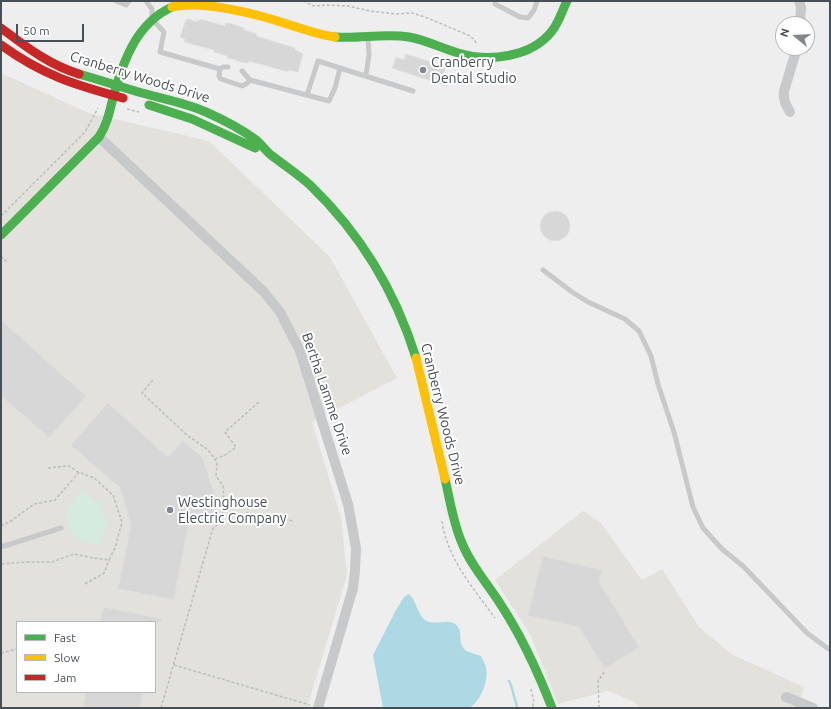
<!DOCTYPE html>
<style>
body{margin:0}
#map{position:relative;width:831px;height:709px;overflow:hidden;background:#eee;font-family:Ubuntu,sans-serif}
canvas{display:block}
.frame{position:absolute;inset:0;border:2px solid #475057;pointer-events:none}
.legend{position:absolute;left:16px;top:621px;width:140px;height:72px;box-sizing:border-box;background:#fff;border:1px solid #b5b9bc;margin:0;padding:5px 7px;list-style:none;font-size:12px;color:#475057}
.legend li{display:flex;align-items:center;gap:8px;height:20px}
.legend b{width:20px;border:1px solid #b5b9bc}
.north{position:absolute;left:775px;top:16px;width:40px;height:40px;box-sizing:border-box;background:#fff;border:1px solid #b5b9bc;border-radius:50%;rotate:288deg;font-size:11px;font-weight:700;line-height:16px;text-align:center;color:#475057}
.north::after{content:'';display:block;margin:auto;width:14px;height:18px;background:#81878c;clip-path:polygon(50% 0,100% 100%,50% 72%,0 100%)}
.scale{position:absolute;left:16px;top:24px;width:68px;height:18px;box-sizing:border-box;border:2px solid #475057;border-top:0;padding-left:5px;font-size:12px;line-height:14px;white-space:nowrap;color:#475057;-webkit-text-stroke:3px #fff;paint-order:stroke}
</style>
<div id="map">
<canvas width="831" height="709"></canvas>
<div class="frame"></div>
<ul class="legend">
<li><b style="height:5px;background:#4caf50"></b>Fast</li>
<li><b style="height:5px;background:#ffc107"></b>Slow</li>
<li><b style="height:5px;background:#c62828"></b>Jam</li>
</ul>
<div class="north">N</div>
<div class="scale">50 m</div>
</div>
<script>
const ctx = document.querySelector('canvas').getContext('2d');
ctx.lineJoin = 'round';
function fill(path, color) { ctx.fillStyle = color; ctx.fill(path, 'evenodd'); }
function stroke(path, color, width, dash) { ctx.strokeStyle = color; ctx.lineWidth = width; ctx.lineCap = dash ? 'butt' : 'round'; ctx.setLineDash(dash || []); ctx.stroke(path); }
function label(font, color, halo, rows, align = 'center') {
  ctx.font = font + ' Ubuntu,sans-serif'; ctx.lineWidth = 4; ctx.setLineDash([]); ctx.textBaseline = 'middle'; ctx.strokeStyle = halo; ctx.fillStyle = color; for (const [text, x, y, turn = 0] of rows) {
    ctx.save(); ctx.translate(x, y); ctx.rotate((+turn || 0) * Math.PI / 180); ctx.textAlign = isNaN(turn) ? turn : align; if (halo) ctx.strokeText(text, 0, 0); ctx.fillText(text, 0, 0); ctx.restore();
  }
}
fill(new Path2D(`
 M3 74 89 113 209 141 330 257 397 378 312 422 341 518 347 575 307 708H1V76ZM17 622H155V692H17Z
 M583 511 600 522 642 580 662 569 699 627 733 655 804 687 798 708H642L630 700 608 691 558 704 530 634 495 580Z`), '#e3e1db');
fill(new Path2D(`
 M82 492 86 493 100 504 106 522 101 541 99 544C66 545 54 511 82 492Z`), '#d4ebdd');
fill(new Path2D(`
 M409 594C416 601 417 611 423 618 432 629 450 615 458 627 461 631 460 638 461 643 462 646 464 649 466 651L481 656C483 660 485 664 486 668 489 681 480 702 469 708H383L373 655 396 610 404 597Z`), '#add9e4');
stroke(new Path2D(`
 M509 681 511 685 517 707`), '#add9e4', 2.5);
const building = new Path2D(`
 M188 19 197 22V20L200 21V19L225 26 226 23H229L244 28V30L257 34 256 36 295 48V50L303 54 298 72 289 70V72L249 61V63L244 62V63L232 59 227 58 228 56 214 52V50L184 42 185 39 180 37 186 20H187Z
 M406 54 446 67 444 73 451 75 447 86 392 68 396 57 404 60Z
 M540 226a15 15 0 1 1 30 0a15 15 0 1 1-30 0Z
 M1 320 86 396 49 438 1 396Z
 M108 403 168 457 183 440 203 458 216 499 211 525 189 521 174 600 118 589 131 524 120 488 71 445Z
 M543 556 602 570 599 582 639 647 605 669 579 627 528 616Z
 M104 607 162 619 161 622H100Z
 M86 692H143L140 708H83Z`);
fill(building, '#d7d7d8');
stroke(building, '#dfe0e0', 1);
stroke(new Path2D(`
 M303 1 314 6 327 5 348 6 370 11 396 14 412 13 425 17 468 35 475 40 476 44
 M127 109 139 112
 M1 216 85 132 98 108
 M1 256 8 263
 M153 380 142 393 187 435 208 450 215 459 217 464 216 476 223 486 224 501 223 511 221 518 217 525 213 528 161 708
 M215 459 225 455 236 447 225 432 260 401
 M48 468 69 466 78 472
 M224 501 249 502 247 514 294 521
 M442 521C447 558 473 588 495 618
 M1 526 11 521 34 504 55 500 79 472 94 478 113 495 122 522 115 548 109 560 93 558 74 554 52 562H27L1 564
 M85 584 104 573 109 560
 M1 653 17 649
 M174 665 310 705
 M531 689 534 702 532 708
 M599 708 598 681 605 671`), '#b7c0be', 1.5, [3, 2]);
stroke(new Path2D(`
 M116 1 126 5 129 1
 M146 1 152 9V19L164 32 160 52 220 69 219 76 221 79 242 86 246 84 250 80 329 101 335 88 340 68 413 91
 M495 4 520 17 528 18 534 10 537 1
 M220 69 223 67H228
 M242 71 250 80
 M366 75 369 55 368 38
 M307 95 318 61 340 68
 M543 270 572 292 588 302 625 319 639 331 651 356 658 384 674 432 693 507 703 528 722 549 743 566 807 633 830 650
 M1 547 61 528`), '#c8c9cb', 5);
stroke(new Path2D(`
 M799 1 801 7 800 24
 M790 112C786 105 783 100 784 91L797 48
 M99 137 264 292 280 312 300 351 348 504 356 548 355 571 353 588 318 708
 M786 697 813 708`), '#c8c9cb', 10);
stroke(new Path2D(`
 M335 37C359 39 384 33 409 37 426 40 441 48 458 53 488 62 531 58 552 31 559 22 562 11 567 1
 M79 74C100 80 121 87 142 93 164 99 185 103 206 112 224 120 241 129 256 140 262 145 266 151 271 155 284 165 298 174 310 185 361 234 395 290 416 358
 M149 105 192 119 255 148
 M1 235 99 137C108 123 110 109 114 94 124 59 137 23 172 7
 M445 479C450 500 453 523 462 543 471 566 488 584 501 605 522 637 538 672 552 708`), '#4caf50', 9);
stroke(new Path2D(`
 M172 7C203 0 257 14 287 24 303 29 319 35 335 37
 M416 358 445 479`), '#ffc107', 9);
stroke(new Path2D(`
 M1 28C25 46 49 65 79 74
 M1 45C42 75 75 85 123 98`), '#c62828', 9);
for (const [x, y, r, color] of [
 [423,70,4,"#81878c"],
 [170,510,4,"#81878c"]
]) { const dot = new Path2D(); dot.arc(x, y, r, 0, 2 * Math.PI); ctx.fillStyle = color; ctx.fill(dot); stroke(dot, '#fff', 1.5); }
label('14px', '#475057', '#fff', [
 ["Cranberry",431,62],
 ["Dental Studio",431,78],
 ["Westinghouse",178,502],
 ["Electric Company",178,518]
], 'left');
label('14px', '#475057', '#fff', [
 ["Cranberry Woods Drive",140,77,17],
 ["Bertha Lamme Drive",327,394,71],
 ["Cranberry Woods Drive",443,414,76]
]);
</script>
